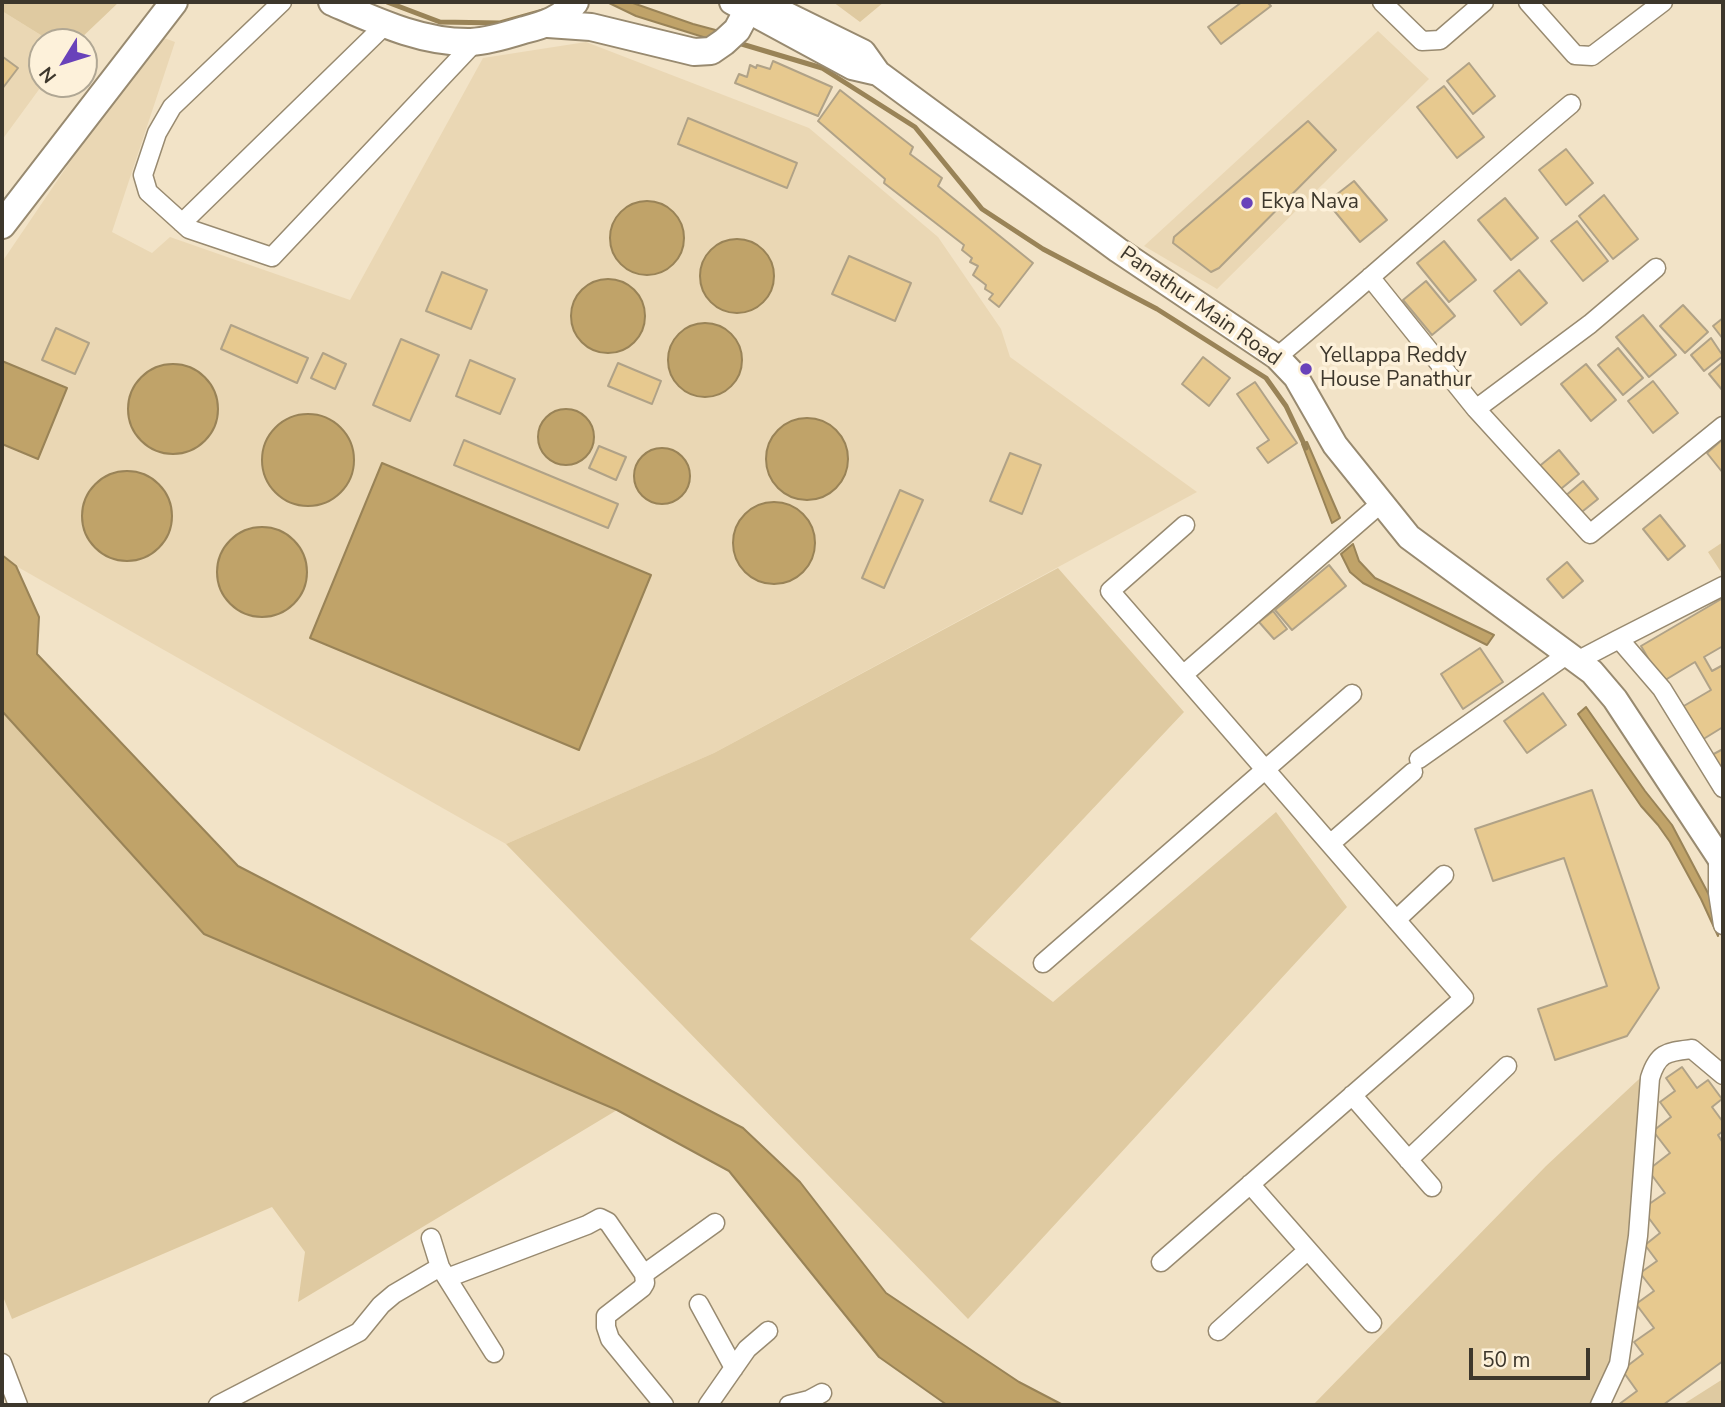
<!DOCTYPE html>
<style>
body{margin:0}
#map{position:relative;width:1725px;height:1407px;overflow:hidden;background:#f2e3c7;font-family:"Nunito Sans",sans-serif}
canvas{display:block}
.frame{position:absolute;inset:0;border:4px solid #3d372c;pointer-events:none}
.north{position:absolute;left:28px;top:28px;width:70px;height:70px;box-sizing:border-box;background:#fdf1da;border:2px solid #b0a794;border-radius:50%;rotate:232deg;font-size:19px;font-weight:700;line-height:28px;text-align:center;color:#3d372c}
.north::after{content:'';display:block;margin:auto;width:24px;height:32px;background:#6942ba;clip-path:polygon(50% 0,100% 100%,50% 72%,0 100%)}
.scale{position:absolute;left:1469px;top:1348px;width:121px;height:32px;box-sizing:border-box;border:4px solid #3d372c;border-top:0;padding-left:9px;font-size:21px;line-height:24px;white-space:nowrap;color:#3d372c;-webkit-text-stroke:5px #fdf1da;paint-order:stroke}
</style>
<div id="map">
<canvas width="1725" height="1407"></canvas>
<div class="frame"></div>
<div class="north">N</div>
<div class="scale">50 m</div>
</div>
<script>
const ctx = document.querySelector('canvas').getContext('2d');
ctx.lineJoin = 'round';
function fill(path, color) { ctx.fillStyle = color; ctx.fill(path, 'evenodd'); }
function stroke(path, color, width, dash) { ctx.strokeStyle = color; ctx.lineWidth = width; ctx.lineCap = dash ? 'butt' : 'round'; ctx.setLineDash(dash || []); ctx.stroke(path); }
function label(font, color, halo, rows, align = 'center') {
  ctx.font = font + ' "Nunito Sans",sans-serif'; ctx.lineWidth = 7; ctx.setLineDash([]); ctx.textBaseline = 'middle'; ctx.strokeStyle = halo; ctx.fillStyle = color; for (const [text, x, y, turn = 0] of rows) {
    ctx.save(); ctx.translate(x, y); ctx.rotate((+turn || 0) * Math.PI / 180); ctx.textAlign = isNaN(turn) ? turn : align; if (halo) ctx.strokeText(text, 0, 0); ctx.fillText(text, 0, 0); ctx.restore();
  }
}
fill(new Path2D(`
 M2 11 52 42H42L43 84 2 140Z
 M1378 31 1429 79 1217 289 1144 246Z
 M156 35 175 42 112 232 152 253 170 237 350 300 483 58 586 42 809 128 938 237 1001 329 1010 357 1197 492 714 753 506 844 16 566 2 555V262Z`), '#ead7b4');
fill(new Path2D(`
 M2 2H119L77 42H52L2 11Z
 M833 2H884L860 22Z
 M1723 542V575L1708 552Z
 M1058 568 1184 712 970 939 1053 1002 1276 812 1347 907 968 1319 506 844 714 753Z
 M2 711 204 934 617 1110 298 1302 305 1252 272 1207 12 1319 2 1294Z
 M1653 1066 1616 1362 1595 1405H1313L1546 1166Z
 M1723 1379V1405H1682Z`), '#dfcaa1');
const water = new Path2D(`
 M607 2H630L693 24 723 32 716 41 636 16Z
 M610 238a37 37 0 1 1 74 0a37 37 0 1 1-74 0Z
 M700 276a37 37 0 1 1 74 0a37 37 0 1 1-74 0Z
 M571 316a37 37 0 1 1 74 0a37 37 0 1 1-74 0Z
 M668 360a37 37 0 1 1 74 0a37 37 0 1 1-74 0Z
 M2 361 67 388 38 459 2 444Z
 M128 409a45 45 0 1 1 90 0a45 45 0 1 1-90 0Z
 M538 437a28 28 0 1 1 56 0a28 28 0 1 1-56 0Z
 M262 460a46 46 0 1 1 92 0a46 46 0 1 1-92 0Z
 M766 459a41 41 0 1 1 82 0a41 41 0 1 1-82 0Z
 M1307 442 1340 518 1332 523 1302 444Z
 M634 476a28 28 0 1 1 56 0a28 28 0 1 1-56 0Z
 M382 463 651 575 579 750 310 638Z
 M82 516a45 45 0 1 1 90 0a45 45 0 1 1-90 0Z
 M733 543a41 41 0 1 1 82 0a41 41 0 1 1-82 0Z
 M217 572a45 45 0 1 1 90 0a45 45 0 1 1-90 0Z
 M1353 544 1359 561 1375 578 1494 635 1487 645 1363 583 1350 572 1341 554Z
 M2 555 16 566 39 617 37 654 238 866 743 1128 800 1182 886 1293 1019 1382 1063 1405H947L879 1357 729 1171 617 1110 204 934 2 711Z
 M1586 707 1645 791 1672 825 1718 912V936L1701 899 1670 842 1658 825 1641 806 1578 714Z`);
fill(water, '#c0a369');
stroke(water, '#998357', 2);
stroke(new Path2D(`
 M387 2 440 22 500 23 543 11
 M735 42 822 68 915 127 982 209 1043 249 1157 309 1266 378 1286 406 1306 448`), '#998357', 5);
const building = new Path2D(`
 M1242 2H1267L1271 6 1221 44 1208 27Z
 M3 57 18 68 2 89V58Z
 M773 61 832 87 818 116 735 83 739 74 747 77 750 65 756 68 757 65 770 69Z
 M1469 63 1495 96 1473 114 1447 81Z
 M1444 86 1484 137 1457 158 1417 107Z
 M840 90 913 147 910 154 942 178 938 186 1033 263 999 307 989 299 993 294 985 289 986 285 973 275 978 266 970 262 972 258 962 250 964 245 884 183 885 179 818 121Z
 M688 118 797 163 787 188 678 144Z
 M1308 121 1336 150 1219 268 1211 272 1173 243 1174 237Z
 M1566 149 1593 183 1566 205 1539 170Z
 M1354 181 1387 220 1360 242 1327 202Z
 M1604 195 1638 239 1613 259 1579 216Z
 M1505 198 1538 238 1511 260 1478 220Z
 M1577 221 1608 261 1583 281 1551 241Z
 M1444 241 1476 280 1449 302 1417 263Z
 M849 256 911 283 895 321 832 294Z
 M1519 270 1547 303 1521 325 1494 291Z
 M442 272 487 290 471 329 426 311Z
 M1426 281 1455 316 1432 335 1403 300Z
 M1683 305 1708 332 1685 353 1660 326Z
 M1643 315 1676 355 1649 377 1616 337Z
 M1723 318V339L1713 326Z
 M231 325 308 358 297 383 221 349Z
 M56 328 89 343 75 374 42 360Z
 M1711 338 1723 356 1704 371 1691 355Z
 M401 339 439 355 410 421 373 405Z
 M1618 348 1643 378 1623 395 1598 365Z
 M323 353 346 364 335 389 311 378Z
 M1203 357 1230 378 1209 406 1182 384Z
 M470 360 515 379 500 414 456 396Z
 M1723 362V391L1709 374Z
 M618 363 661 381 652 404 608 386Z
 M1586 364 1616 400 1591 421 1561 384Z
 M1653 381 1678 413 1653 433 1628 401Z
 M1255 382 1297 443 1268 463 1257 448 1269 440 1237 394Z
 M1723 439V473L1707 453Z
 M464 440 618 504 608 528 454 465Z
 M599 446 626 457 616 480 589 468Z
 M1559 450 1579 474 1556 493 1536 469Z
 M1010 453 1041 465 1022 514 990 501Z
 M1583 481 1598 499 1578 515 1564 497Z
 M900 490 923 500 884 588 862 578Z
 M1660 515 1685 546 1668 560 1643 529Z
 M1567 562 1583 581 1563 598 1547 579Z
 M1329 565 1346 586 1292 630 1275 610Z
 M1723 598V646L1704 657 1712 671 1723 665V727L1697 743 1677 710 1711 690 1695 662 1662 682 1641 646Z
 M1273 611 1287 629 1274 639 1259 622Z
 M1480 648 1503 682 1463 709 1441 674Z
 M1543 693 1566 725 1527 753 1504 721Z
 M1723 749V779L1710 756Z
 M1592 790 1659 988 1627 1036 1555 1060 1538 1009 1607 986 1564 858 1493 881 1475 829Z
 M1682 1067 1697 1088 1708 1080 1722 1099 1712 1107 1723 1122V1131L1718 1135 1723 1143V1361L1663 1405H1618L1637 1391 1622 1370 1643 1354 1634 1342 1654 1328 1636 1304 1654 1291 1640 1273 1657 1261 1645 1245 1660 1233 1642 1209 1665 1193 1648 1170 1670 1153 1653 1131 1671 1117 1660 1102 1675 1091 1666 1078Z`);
fill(building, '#e7c98f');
stroke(building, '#b0a287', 2);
const street = new Path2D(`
 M282 2 172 107 157 133 143 175 148 192 189 229 272 257 475 42
 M1382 2 1422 41 1440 40 1484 2
 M1528 2 1575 55 1592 56 1663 2
 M182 223 385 25
 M1370 277 1476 409 1590 534 1723 426
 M1277 357C1376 274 1472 187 1571 104
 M1476 409 1590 324 1656 268
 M1723 586 1619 639 1662 689 1723 788
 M1577 661 1619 639
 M1183 675 1380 504
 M1419 759 1568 654
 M1330 844 1413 772
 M1718 852V893L1723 925
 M1396 920 1444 875
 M1043 963 1352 694
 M1352 1095 1432 1187
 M1408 1160 1507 1066
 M1250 1184 1372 1323
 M431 1238 440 1267 494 1353
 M1161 1262 1464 998 1110 591 1185 525
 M644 1274 715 1223
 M447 1278 587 1225 600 1218 608 1222 644 1274 645 1283 642 1288 606 1316V1327L610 1339 664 1405
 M699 1304 734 1368
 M1218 1331 1308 1250
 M2 1363 18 1405
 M218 1405 359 1332 381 1305 394 1294 440 1267
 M708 1405 747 1349 768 1331
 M789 1405 809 1400 822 1393
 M1600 1405 1619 1364 1638 1236 1650 1078C1658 1052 1667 1052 1692 1049L1723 1075`);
const secondary = new Path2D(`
 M732 2 852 67 878 73
 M761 2 863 52 878 73 1118 250 1277 357 1296 377 1335 445 1409 537 1592 672 1615 699 1723 863`);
const primary = new Path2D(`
 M332 2C376 21 422 43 471 42 489 41 508 35 524 30 544 25 562 19 575 2
 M548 24 591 27 694 52 711 51 724 42 737 30 752 2
 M2 225 174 2`);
stroke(street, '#988a70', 21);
stroke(secondary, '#988a70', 28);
stroke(primary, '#988a70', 30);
stroke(street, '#fff', 18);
stroke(secondary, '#fff', 24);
stroke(primary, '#fff', 26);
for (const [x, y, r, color] of [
 [1247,203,7,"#6942ba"],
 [1306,369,7,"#6942ba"]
]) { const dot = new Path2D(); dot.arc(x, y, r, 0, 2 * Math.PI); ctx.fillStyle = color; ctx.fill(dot); stroke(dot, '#fdf1da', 2.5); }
label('21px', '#3d372c', '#fdf1da', [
 ["Ekya Nava",1261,203],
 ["Yellappa Reddy",1320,357],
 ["House Panathur",1320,381]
], 'left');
label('21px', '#3d372c', '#fdf1da', [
 ["Panathur Main Road",1200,307,35]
]);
</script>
